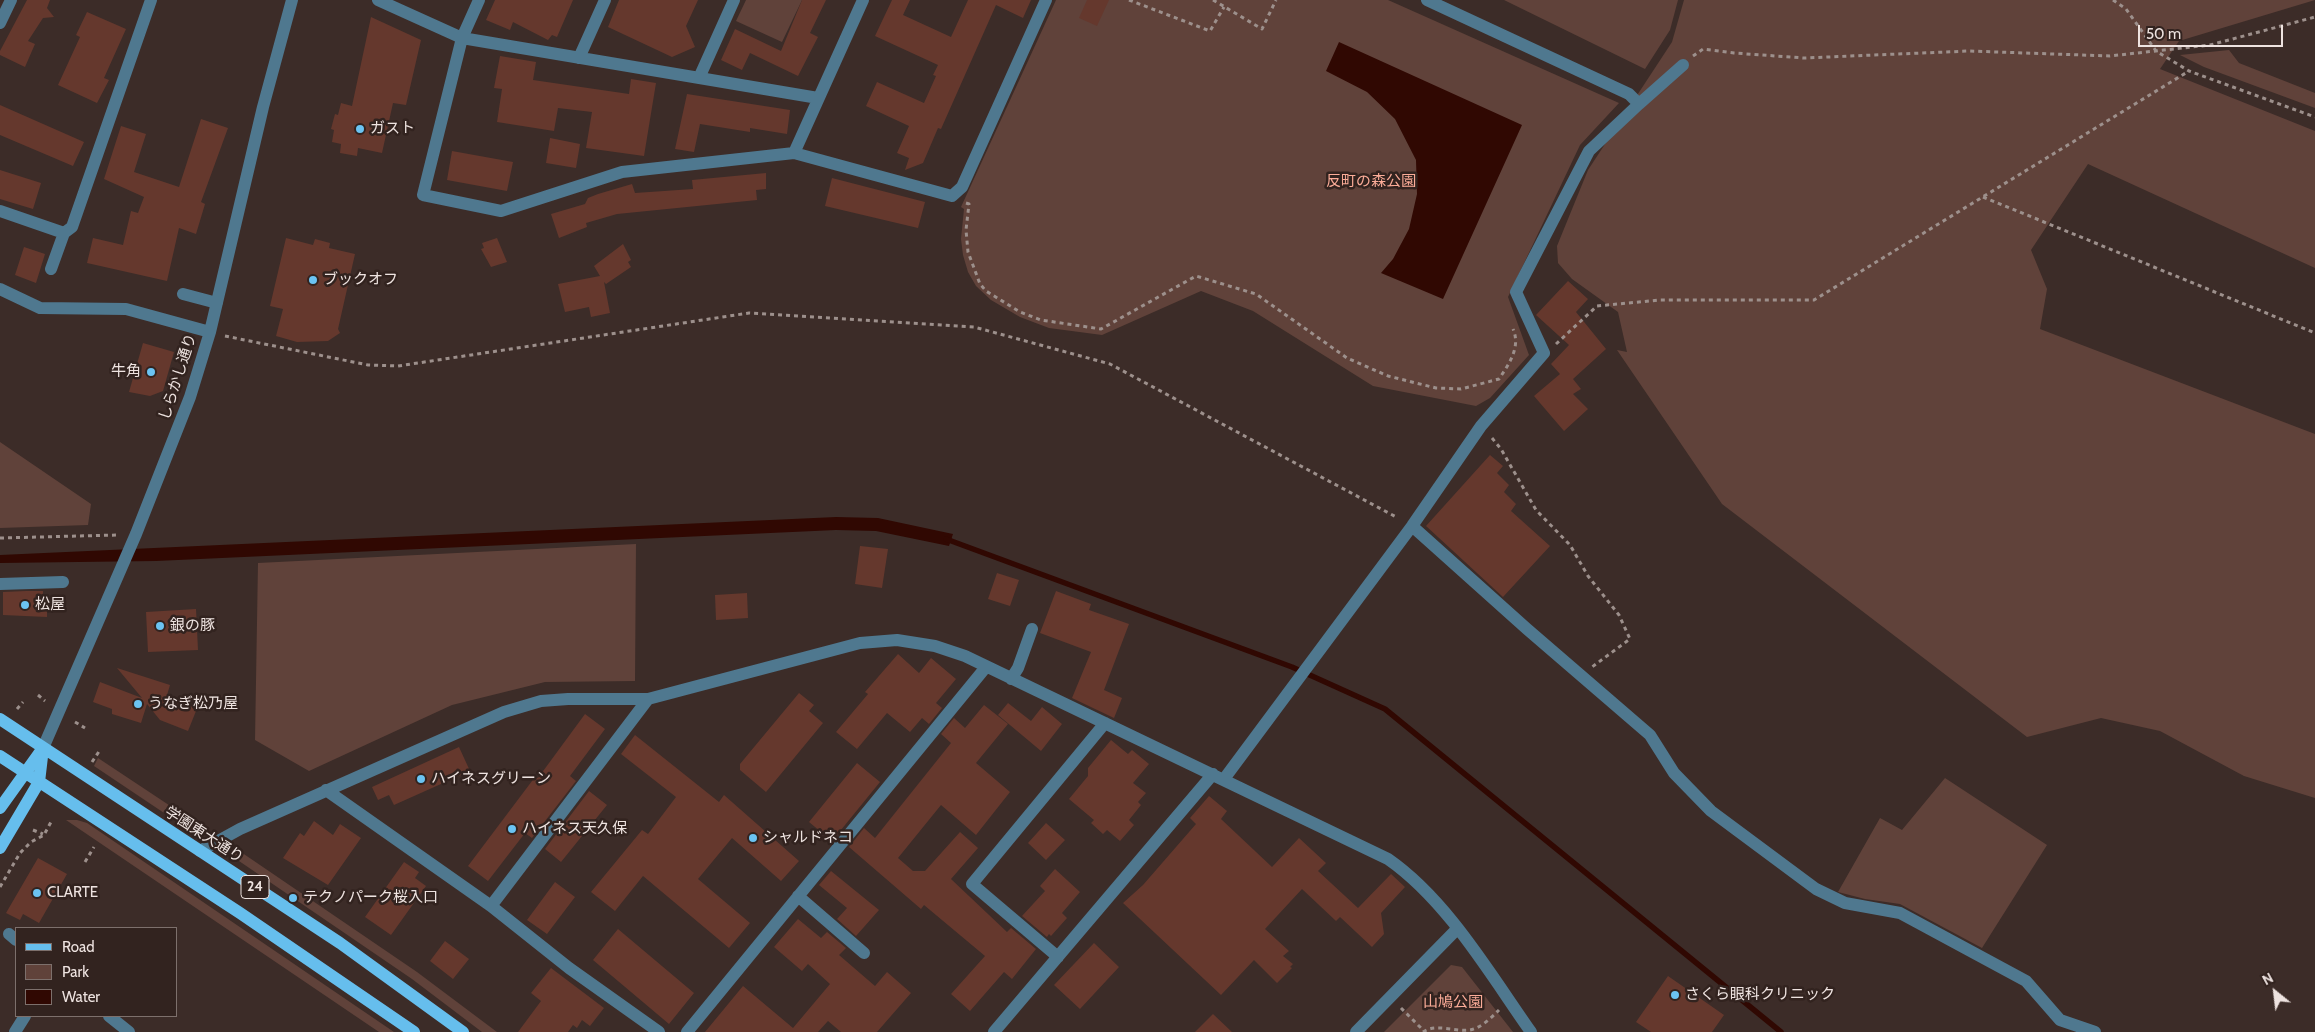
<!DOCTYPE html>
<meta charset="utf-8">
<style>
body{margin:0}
#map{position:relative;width:2315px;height:1032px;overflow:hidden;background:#3c2c28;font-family:Cabin,sans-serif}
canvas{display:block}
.legend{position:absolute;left:15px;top:927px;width:162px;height:90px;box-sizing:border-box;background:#32231f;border:1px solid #7d706c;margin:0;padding:6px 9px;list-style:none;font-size:15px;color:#eee3e0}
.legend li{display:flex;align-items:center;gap:10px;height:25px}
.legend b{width:25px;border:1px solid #7d706c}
.north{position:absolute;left:2250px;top:967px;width:50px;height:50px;-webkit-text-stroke:4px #32231f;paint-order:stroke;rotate:331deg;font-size:14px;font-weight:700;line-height:20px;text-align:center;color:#eee3e0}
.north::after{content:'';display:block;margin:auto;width:18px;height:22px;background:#eee3e0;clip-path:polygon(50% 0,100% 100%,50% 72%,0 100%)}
.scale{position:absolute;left:2138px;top:25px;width:145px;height:22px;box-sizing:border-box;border:2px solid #eee3e0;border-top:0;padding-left:6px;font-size:15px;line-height:18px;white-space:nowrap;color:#eee3e0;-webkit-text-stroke:4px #32231f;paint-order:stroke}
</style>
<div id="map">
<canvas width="2315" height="1032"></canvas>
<ul class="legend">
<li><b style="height:6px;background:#66beed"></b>Road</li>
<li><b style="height:14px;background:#60423a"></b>Park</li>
<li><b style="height:14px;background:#300802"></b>Water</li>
</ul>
<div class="north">N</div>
<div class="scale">50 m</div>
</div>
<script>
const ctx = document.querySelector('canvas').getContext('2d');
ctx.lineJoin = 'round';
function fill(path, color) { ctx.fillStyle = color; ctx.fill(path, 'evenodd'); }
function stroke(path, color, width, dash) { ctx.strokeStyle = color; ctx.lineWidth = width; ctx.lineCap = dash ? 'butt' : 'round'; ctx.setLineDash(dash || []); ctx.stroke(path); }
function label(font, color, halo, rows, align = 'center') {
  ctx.font = font + ' Cabin,"Noto Sans JP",sans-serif'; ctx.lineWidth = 5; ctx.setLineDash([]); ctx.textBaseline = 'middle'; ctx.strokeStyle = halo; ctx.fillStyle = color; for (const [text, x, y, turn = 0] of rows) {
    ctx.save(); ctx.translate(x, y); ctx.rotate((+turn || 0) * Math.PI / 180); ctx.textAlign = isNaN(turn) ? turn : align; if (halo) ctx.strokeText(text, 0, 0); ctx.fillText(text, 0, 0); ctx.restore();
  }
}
fill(new Path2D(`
 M746 0H802L782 42 736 21Z
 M1056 0H1388L1619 103 1580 145 1508 297 1529 355 1490 398 1476 406 1373 386 1253 311 1201 291 1102 335 1049 328 1020 317 991 300 976 286 968 272 963 255 961 239 964 209 961 207Z
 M1504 0H1678L1670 30 1645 69Z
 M1684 0H2315L2179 41 2160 69 2315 131V268L2088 164 2031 250 2047 289 2040 329 2315 434V798L2244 776 2160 731 2101 718 2027 737 1722 504 1617 350 1627 352 1618 312 1572 279 1558 263 1557 246 1588 170 1672 42Z
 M2229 50 2239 63 2315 93V108L2204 67 2180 55Z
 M0 442 91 504 88 525 0 528Z
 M636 544 635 681 545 682 452 705 309 771 255 740 258 563Z
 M98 758 205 829 195 830 185 827 94 766Z
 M1945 778 2047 845 1982 948 1900 904 1865 899 1838 892 1880 818 1902 830Z
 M66 820H77L87 823 394 1032H379Z
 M235 848 417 972 497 1032H482L412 979 239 861 234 853Z
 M1451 965 1462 967 1513 1032H1384Z`), '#60423a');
fill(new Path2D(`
 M1339 42 1522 125 1443 299 1381 273 1393 259 1409 229 1417 194 1416 160 1395 119 1367 92 1326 71Z
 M836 517 878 518 953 534 949 546 876 531 836 530 156 561 0 563V555Z`), '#300802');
stroke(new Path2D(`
 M946 539 1292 667 1385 709 1781 1032`), '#300802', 5.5);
fill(new Path2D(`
 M27 0H50L47 8 54 17 43 18 28 41 35 44 25 67 0 55V51Z
 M495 0H573L557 37 552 35 548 40 513 22 510 30 486 20Z
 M619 0H698L686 26 695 47 672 57 608 27Z
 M802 0H826L810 33 818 37 798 76 750 53 742 70 721 60 735 29 781 51Z
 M892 0H910L903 15 951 37 968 0H1031L1023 18 996 5 941 129 938 128 923 163 905 170 909 158 897 153 909 126 866 106 877 82 924 103 936 76 933 75 938 65 875 36Z
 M1087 0H1109L1097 26 1079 18Z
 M87 12 126 29 104 78 109 80 97 103 58 85 80 37 76 35Z
 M371 17 421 40 406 105 393 103 382 153 358 148 357 156 340 153 341 144 332 142 334 130 331 129 335 114 338 115 341 103 352 106Z
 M500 56 536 62 533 80 629 94 631 79 656 83 644 156 586 148 592 112 558 108 554 131 497 122 502 89 494 88Z
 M687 94 790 110 787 134 750 128V132L700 124 694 152 675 149Z
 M0 105 84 142 73 166 0 135Z
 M201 119 228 128 201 202 205 204 196 234 179 228 167 281 87 263 93 238 123 245 131 211 138 213 144 197 104 179 121 126 146 134 134 172 179 187Z
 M550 138 580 144 576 168 546 163Z
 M452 151 513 162 507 191 447 180Z
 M0 170 41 183 33 209 0 199Z
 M766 173V189L756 190 757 200 617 214 586 223 587 227 559 238 551 214 585 204 588 198 598 194 632 184 635 193 693 189 692 180Z
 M832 178 925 202 918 228 825 206Z
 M286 238 313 245 315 239 330 243 329 248 355 254 338 329 340 333 328 341 297 342 276 336 283 309 270 306Z
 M497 238 507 262 491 267 481 249 484 248 482 243Z
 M623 244 631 260 628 262 631 267 606 284 604 282 610 313 591 317 589 307 565 312 558 284 600 276 594 266Z
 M24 247 45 254 36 283 15 275Z
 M1568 281 1588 299 1576 312 1606 349 1573 379 1581 389 1573 394 1588 409 1564 431 1534 396 1560 374 1551 364 1569 345 1536 315Z
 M143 343 174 352 163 391 150 396 129 392Z
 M1490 455 1503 466 1497 473 1509 485 1504 492 1516 504 1511 511 1550 546 1503 597 1426 526Z
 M860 546 888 549 882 588 855 584Z
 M997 573 1019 580 1010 606 988 599Z
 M26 591H43V595H47V617L3 615V592Z
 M1056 591 1091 604 1089 610 1129 624 1104 690 1122 698 1114 718 1072 698 1091 652 1040 633Z
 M747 593 748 618 716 620 715 595Z
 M196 609 198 650 148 652 146 612Z
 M898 654 919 673 931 658 956 679 936 703 942 708 929 724 922 718 910 732 887 713 857 749 836 732 868 694 865 692Z
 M117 668 170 685 167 695 198 706 188 731 160 720 147 704 141 723 112 714V709L93 702 100 682 142 698Z
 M799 693 814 705 809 711 823 723 766 792 740 770V764Z
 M1008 703 1031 721 1042 707 1062 724 1041 751 998 715Z
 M984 705 1008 724 976 763 1010 792 976 835 941 805 898 858 913 871H925L960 832 978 848 951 879 1007 932 1011 928 1036 949 1012 979 1004 972 970 1011 951 994 985 956 924 905 921 909 849 847 864 828 875 838 951 743 941 734 954 718 965 728Z
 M585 714 605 729 570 776 576 781 532 838 525 833 488 881 468 866 535 777 538 778Z
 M635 735 719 802 724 795 799 861 781 881 732 838 698 879 750 923 729 948 643 876 615 911 591 892 642 830 648 834 676 797 621 754Z
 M1111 740 1128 754 1132 750 1149 764 1133 783 1146 793 1138 802 1141 805 1129 820 1134 825 1120 841 1107 830 1103 834 1091 823 1094 820 1069 799 1088 776V768Z
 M459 747 470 771 394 805 389 795 378 800 372 787Z
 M857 763 880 782 832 841 809 822Z
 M589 791 607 805 561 862 545 849Z
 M1209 796 1227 811 1221 819 1272 867 1299 838 1326 863 1318 871 1358 908 1391 874 1405 887 1381 913 1384 934 1372 947 1340 917 1336 921 1302 889 1265 929 1289 951 1283 956 1293 964 1290 967 1292 968 1277 983 1254 960 1221 995 1123 903 1143 885 1196 824 1190 818Z
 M314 821 333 835 340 824 361 838 328 885 283 858 300 833 304 836Z
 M1046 823 1065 840 1046 860 1028 843Z
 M38 858 67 874 39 923 23 914 20 920 6 913Z
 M404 862 419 872 415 878 426 886 391 935 365 917Z
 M1055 869 1080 892 1062 913 1067 918 1051 936 1049 934 1047 937 1022 916 1045 891 1040 886Z
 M831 871 879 910 856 936 837 919 847 908 819 885Z
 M555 882 575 897 547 934 527 920Z
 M798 919 821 938 827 932 846 948 839 955 875 986 887 972 911 993 877 1032H841L828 1021 818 1032H705L743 986 793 1028 830 984 808 964 802 971 774 947Z
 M618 929 694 993 669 1024 593 960Z
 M445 941 469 959 453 979 430 961Z
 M1094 943 1119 967 1080 1009 1054 985Z
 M551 968 604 1008 590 1026 582 1020 577 1028 573 1025 568 1032H518L541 1001 531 993Z
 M1668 976 1724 1015 1712 1032H1651L1636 1022Z
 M1213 1014 1232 1032H1195Z`), '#65382d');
stroke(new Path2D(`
 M1129 0 1210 31 1224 7
 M1213 0 1262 29 1276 0
 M2113 0 2126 9 2156 51 2189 71 2315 117
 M1693 56 1703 49 1734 53 1804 58 1969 51 2110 56 2210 45 2315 17
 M1983 197 2315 333
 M966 203 969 204 966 230 968 252 980 284 986 291 1020 312 1041 320 1101 329 1196 276 1256 294 1347 358 1388 376 1436 388 1461 389 1499 379C1509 364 1521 347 1513 329
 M225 336 368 365 398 366 749 313 974 327 1110 364 1398 518
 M1556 344 1597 306 1660 300H1814L2189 71
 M1492 438 1501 449 1536 510 1570 545 1588 576 1619 615 1630 639 1592 667
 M0 538 118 535
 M38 695 45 701
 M17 709 23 702
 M75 722 85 728
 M92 762 100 750
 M33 830 43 834
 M85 862 94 847
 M0 887 20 853 31 842 44 835 52 820
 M1401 1008 1424 1031
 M1423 1032C1436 1023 1455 1032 1470 1030 1481 1028 1491 1018 1499 1010`), '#9d908c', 3, [4, 4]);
stroke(new Path2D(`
 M378 0 462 38 818 98
 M479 0 462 38 423 195 501 211 622 172 794 153 952 196 962 187 1046 0
 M0 23 11 0
 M579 58 605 0
 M699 78 734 0
 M1639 104 1683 65
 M794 153 863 0
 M0 211 64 233
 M51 269 64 233 72 227 151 0
 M0 289 40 308 126 309 210 332
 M183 294 217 303
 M1412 526 1527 629 1650 735 1674 773 1711 811 1816 889 1845 903 1900 913 2026 981 2060 1020 2095 1032
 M0 584 63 582
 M1011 679 1018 668 1032 629
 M43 748 136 534 190 397 210 332 263 107 292 0
 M1224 779 1412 526 1481 426 1544 353 1516 292 1589 151 1639 104 1629 94 1427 0
 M326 790 491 906 569 968 659 1032
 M200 851 240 829 504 712 541 701 568 699H648L860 643 897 640 935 646 965 656 1388 859C1447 900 1490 974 1531 1032
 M798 896 864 953
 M491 906 648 699
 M9 934 16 940
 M1058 957 972 884 1105 723
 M109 1016 129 1032
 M15 1032 25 1016
 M687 1032 986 667
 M994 1032 1213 774
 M1356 1032 1457 929`), '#4f788f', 12);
stroke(new Path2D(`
 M0 719 340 943 463 1032
 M0 756 240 913 414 1032
 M0 808 43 748
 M0 848 39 782 43 748`), '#66beed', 12);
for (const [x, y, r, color] of [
 [360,129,5,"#6bc3f2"],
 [313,280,5,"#6bc3f2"],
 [151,372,5,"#6bc3f2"],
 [25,605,5,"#6bc3f2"],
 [160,626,5,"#6bc3f2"],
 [138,704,5,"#6bc3f2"],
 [421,779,5,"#6bc3f2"],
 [512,829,5,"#6bc3f2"],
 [753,838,5,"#6bc3f2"],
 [37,893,5,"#6bc3f2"],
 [293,898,5,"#6bc3f2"],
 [1675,995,5,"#6bc3f2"]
]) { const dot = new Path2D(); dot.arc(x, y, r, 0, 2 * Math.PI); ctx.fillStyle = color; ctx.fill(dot); stroke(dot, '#32231f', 2); }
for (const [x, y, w] of [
 [255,887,28]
]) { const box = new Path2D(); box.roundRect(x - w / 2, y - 11.5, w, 23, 4); ctx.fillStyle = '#32231f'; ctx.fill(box); stroke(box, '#eee3e0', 1); }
label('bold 14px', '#eee3e0', null, [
 ["24",255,887]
]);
label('15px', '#eee3e0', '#32231f', [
 ["ガスト",370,129],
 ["ブックオフ",323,280],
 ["牛角",141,372,"right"],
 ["松屋",35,605],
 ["銀の豚",170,626],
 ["うなぎ松乃屋",148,704],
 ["ハイネスグリーン",431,779],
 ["ハイネス天久保",522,829],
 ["シャルドネコ",763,838],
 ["CLARTE",47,893],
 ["テクノパーク桜入口",303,898],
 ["さくら眼科クリニック",1685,995]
], 'left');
label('15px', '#fbac98', '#32231f', [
 ["反町の森公園",1371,182],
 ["山鳩公園",1453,1003]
]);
label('15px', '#eee3e0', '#32231f', [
 ["しらかし通り",178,377,-72],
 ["学園東大通り",204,835,33]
]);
</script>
